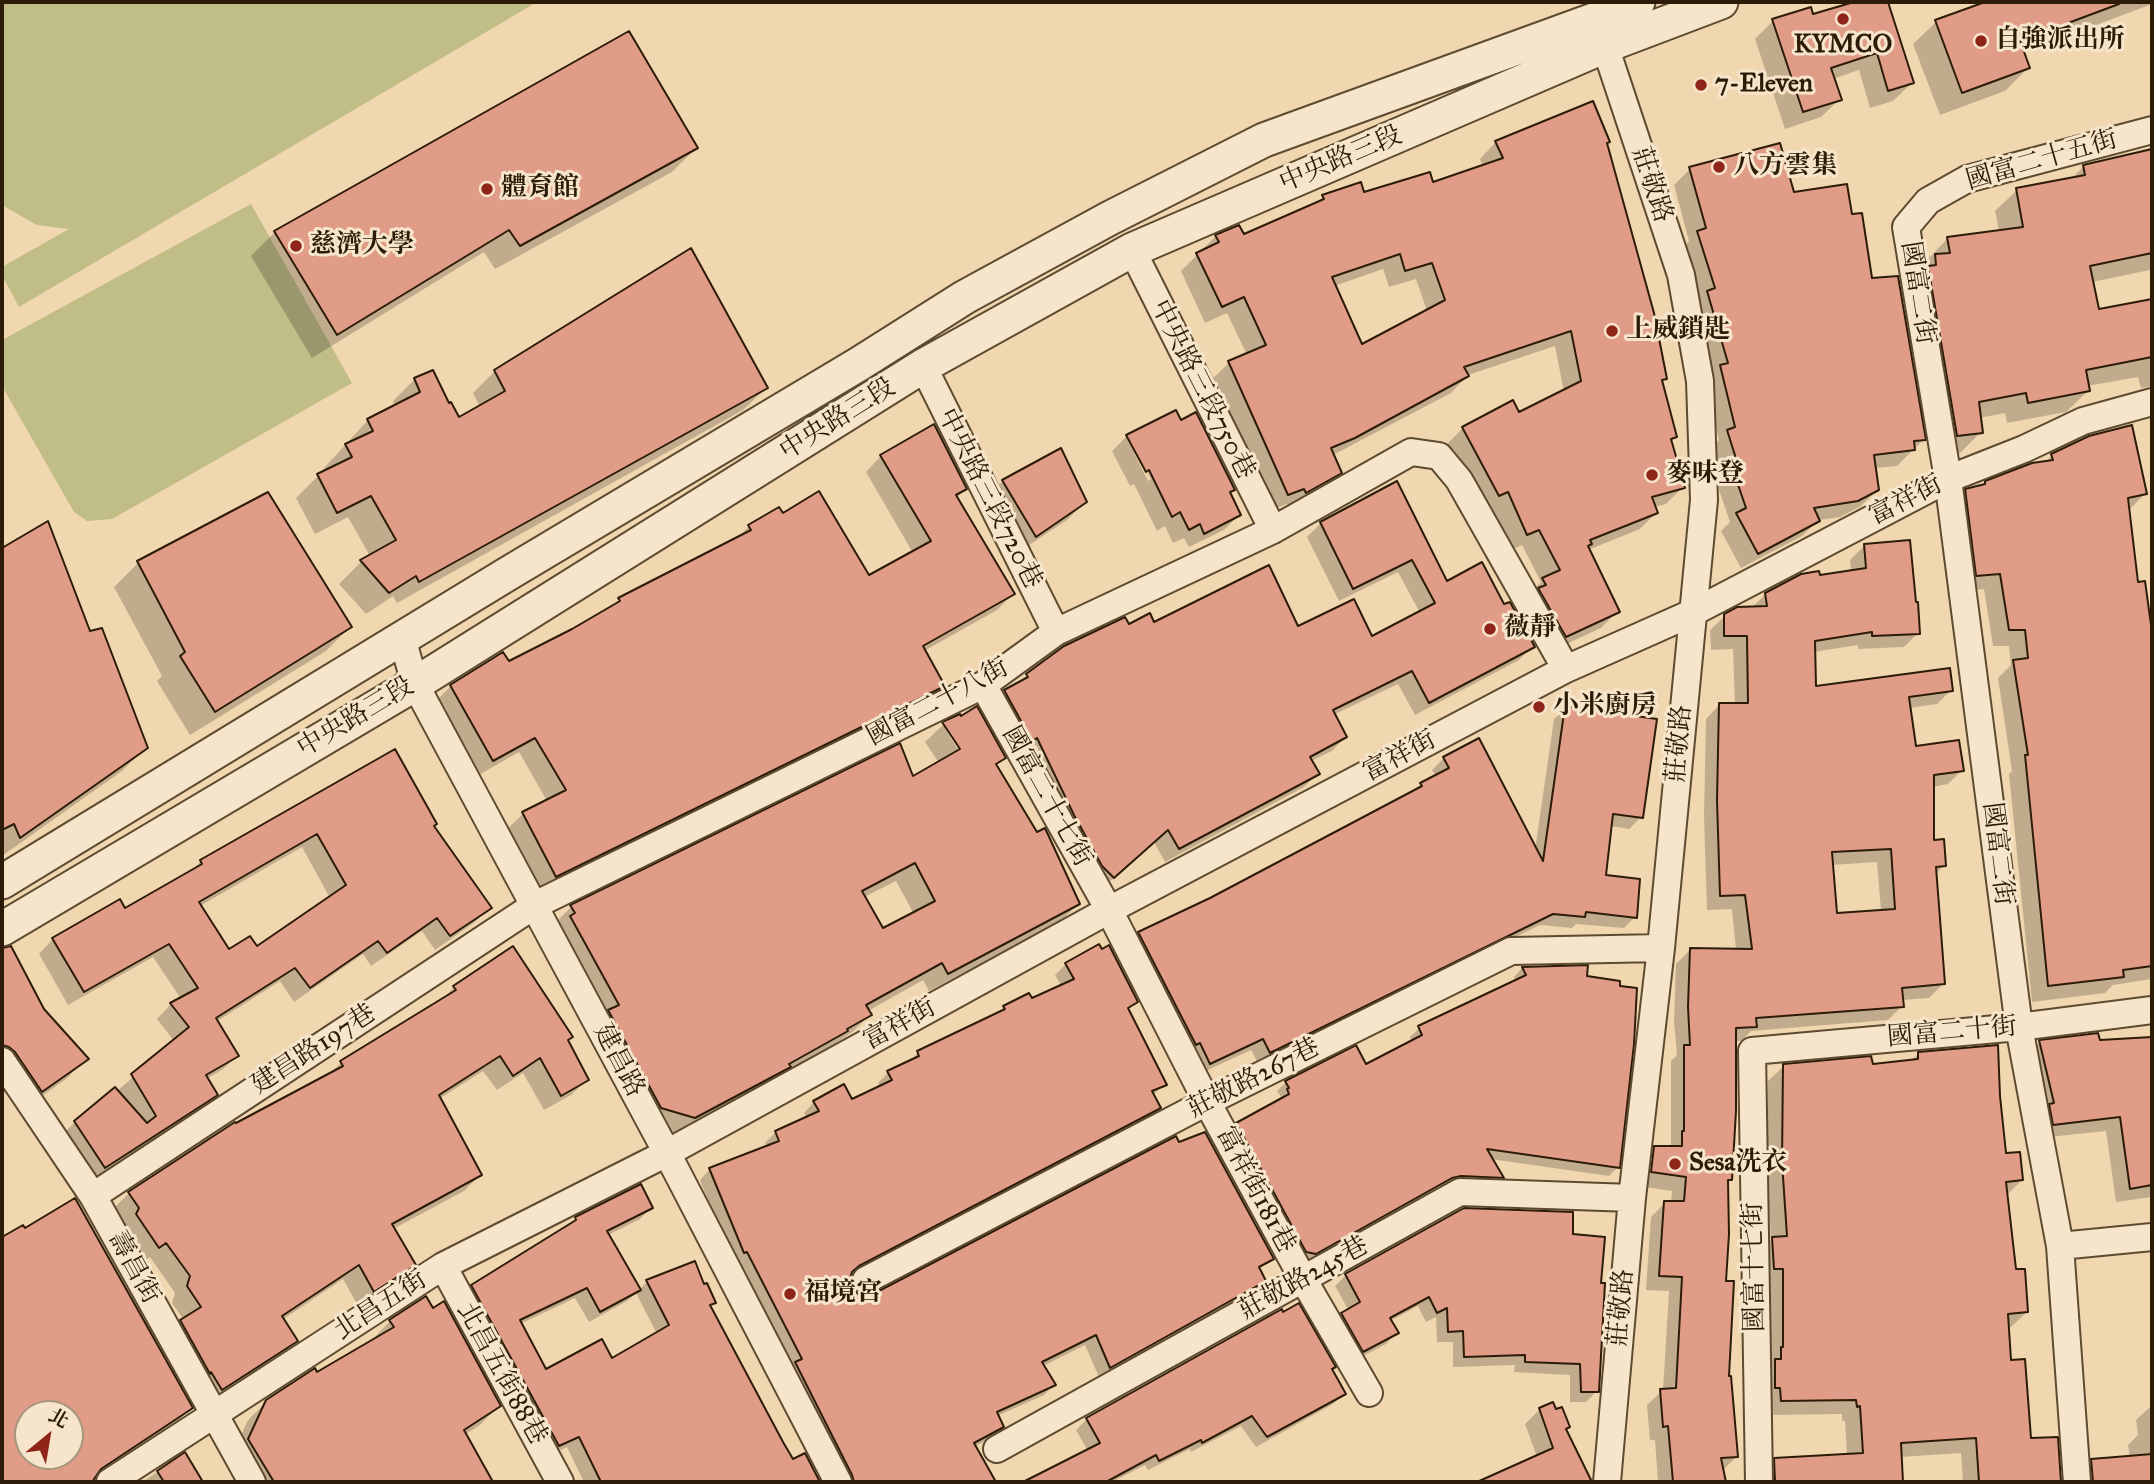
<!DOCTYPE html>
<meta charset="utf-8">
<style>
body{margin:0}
#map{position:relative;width:2154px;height:1484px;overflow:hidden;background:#f1d7af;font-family:"IM FELL Great Primer","Noto Serif TC",serif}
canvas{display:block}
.frame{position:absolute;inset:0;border:4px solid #2c1c07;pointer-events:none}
.north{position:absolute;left:14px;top:1400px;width:70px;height:70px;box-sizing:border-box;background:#f6e5cb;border:2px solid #a5957d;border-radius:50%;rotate:30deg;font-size:19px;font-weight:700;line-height:28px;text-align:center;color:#2c1c07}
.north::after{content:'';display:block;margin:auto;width:24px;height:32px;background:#8f2418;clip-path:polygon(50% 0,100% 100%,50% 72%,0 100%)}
</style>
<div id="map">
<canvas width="2154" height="1484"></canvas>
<div class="frame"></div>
<div class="north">北</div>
</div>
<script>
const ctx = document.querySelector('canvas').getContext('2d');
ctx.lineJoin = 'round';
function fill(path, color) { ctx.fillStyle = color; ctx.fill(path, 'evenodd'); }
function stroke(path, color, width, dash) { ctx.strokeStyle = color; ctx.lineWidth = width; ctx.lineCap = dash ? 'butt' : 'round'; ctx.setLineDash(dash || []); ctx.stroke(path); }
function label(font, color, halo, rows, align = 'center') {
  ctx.font = font + ' "IM FELL Great Primer","Noto Serif TC",serif'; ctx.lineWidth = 6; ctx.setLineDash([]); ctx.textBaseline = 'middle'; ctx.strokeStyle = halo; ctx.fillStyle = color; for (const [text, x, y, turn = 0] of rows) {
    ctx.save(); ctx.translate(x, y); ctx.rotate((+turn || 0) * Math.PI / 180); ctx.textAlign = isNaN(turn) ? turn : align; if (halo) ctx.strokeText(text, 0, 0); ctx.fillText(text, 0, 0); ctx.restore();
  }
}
fill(new Path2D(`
 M2 2H537L19 307 2 275V267L69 229 37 225 2 205Z
 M251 204 352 383 112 519 87 521 74 512 2 386V340Z`), '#c0bd86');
fill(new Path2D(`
 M1860 2H1886L1912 83 1893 101 1870 108 1859 70 1833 79 1840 99 1821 117 1785 129 1755 39 1773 21 1812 17Z
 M1991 2H2152V4L2022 53 2028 68 2005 91 1940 115 1913 44 1936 22Z
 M1496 142 1605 144 1666 378 1661 383 1675 437 1670 442 1683 487 1666 504 1654 507 1656 513 1640 529 1588 550 1618 611 1601 628 1549 652 1527 596 1541 582 1522 545 1511 550 1491 507 1482 512 1447 444 1463 428 1519 414 1564 392 1555 346 1468 375 1451 393 1333 455 1340 472 1324 489 1289 508 1287 504 1271 510 1212 379 1229 363 1247 355 1227 313 1205 323 1181 271 1216 236H1243L1315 205 1323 197 1363 194 1432 184 1483 167 1480 159ZM1383 269 1389 287 1416 279 1427 311 1361 347 1334 286Z
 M696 148 672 172 495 269 484 252 312 358 251 256 275 232Z
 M2152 152V268L2150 270 2092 282 2097 311 2152 299V386L2141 388 2138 377 2087 386 2088 391 2066 412 2007 423 2005 413 1979 418 1981 432 1960 453 1936 456 1915 277 1927 265V260L1948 238 1999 231 1995 211 2017 190 2070 180 2084 166Z
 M1690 169 1792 194 1851 216 1924 439 1897 466 1874 468 1877 490 1861 506 1840 517 1819 520 1802 536 1741 568 1721 531 1730 522 1718 487 1723 483 1712 447 1719 440 1705 383 1682 248 1689 241 1674 185Z
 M495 371 766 388 743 410 397 603 393 596 366 614 339 584 361 562 370 556 348 517 315 534 296 498 318 476 326 472 324 468 368 420 395 407 393 401 415 379 448 405 458 419 480 407 473 393Z
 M1127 436 1233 489 1229 494 1239 515 1224 530 1189 547 1184 538 1173 543 1165 526 1157 531 1134 484 1130 486 1112 451ZM1127 439H1131L1151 479 1148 481Z
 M2052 455 2145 494 2129 510 2137 584 2152 641V979L2113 985 2105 993 2032 1002 2009 774 2012 771 1998 678 2011 665 2009 646H1993L1984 589 1960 592 1949 507 1966 491 2045 463Z
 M881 456 965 489 956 498 1013 594 997 610 924 651 943 686 927 702 540 892 507 829 523 814 547 801 519 752 477 776 435 702 451 686 508 664 610 609 619 600 736 540 749 526 782 515 868 577 913 553 866 472Z
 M1003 481 1085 502 1067 520 1017 553 985 499Z
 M1396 483 1446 583 1504 607 1533 646 1519 660 1415 715 1398 684 1333 715 1345 737 1332 751 1311 761 1318 774 1304 787 1165 862 1154 842 1099 891 991 705 1005 691 1017 685 1027 675 1128 626 1154 624 1297 629 1371 638 1420 613 1398 572 1339 601 1307 537 1321 523Z
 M268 494 350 627 326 651 190 735 157 681 162 676 114 587 138 563Z
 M47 523 89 633 146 747 122 771 2 856V550Z
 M1864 546 1918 633 1904 647 1858 649V645L1813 652 1814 688 1951 690 1937 704 1909 708 1914 748 1962 770 1948 784 1933 787 1932 842 1944 865 1935 875 1943 984 1929 998 1901 1000 1902 1006 1888 1020 1751 1031 1741 1041H1734L1730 1179 1726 1183 1725 1282 1727 1378 1737 1456 1722 1471 1724 1482H1658L1655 1440H1650L1647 1405 1663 1390 1669 1291 1646 1290 1651 1217 1665 1203H1671L1672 1191 1638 1186 1640 1162 1655 1148H1668L1671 1145V1061L1677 1055 1674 1022 1676 964 1690 950H1736L1732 909 1707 910 1704 816 1706 719 1720 704 1735 705 1733 649 1711 650 1710 630 1725 616 1751 608 1766 594 1819 577 1851 572 1850 560ZM1877 862 1881 911 1835 914 1831 865Z
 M1566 708 1641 817 1629 829 1610 826 1604 877 1635 917 1624 928 1576 924 1572 928 1540 925 1258 1063 1251 1050 1199 1074 1127 945 1139 934 1211 899 1412 793 1421 784 1436 776 1432 770 1444 758 1535 850 1554 719Z
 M944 724 1004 758 995 766 1078 904 1060 922 929 991 923 980 868 1011 870 1015 851 1033 827 1049 780 1076 770 1085 676 1136 642 1125 553 925 571 907 912 779 939 763 925 742ZM945 729H949L966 756 963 757ZM896 881 914 914 882 931 864 897Z
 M394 752 433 827 489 907 475 922 435 950 422 931 371 966 363 954 294 1002 280 981 216 1022 237 1056 222 1070 206 1079 216 1095 201 1109 90 1181 60 1137 75 1122 116 1092 174 1041 157 1019 171 1004 181 999 153 957 68 1005 39 954 53 939 124 910 189 873 201 861ZM302 847 330 898 256 949 229 952 200 906Z
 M14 957 42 1010 86 1059 66 1079 21 1111 2 1082V963Z
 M1066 964 1136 1002 1127 1010 1165 1084 1152 1096 1159 1108 1148 1119 850 1274V1287L857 1295 866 1297 1272 1258 1258 1270 1264 1281 1254 1292 1099 1377 1085 1345 1043 1366 1054 1384 1044 1395 997 1416 1002 1427 992 1437 974 1447 994 1482H840L733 1263 700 1180 710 1169 767 1147 765 1143 776 1132 807 1118 804 1113 814 1102 852 1101 880 1088 878 1083 888 1073 907 1064 918 1053 995 1016 1004 1007 1031 1000 1062 987 1055 975Z
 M1586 967 1585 978 1618 1167 1609 1176 1491 1159 1501 1177 1493 1186 1450 1185 1442 1187 1305 1262 1229 1134 1238 1125 1279 1101 1281 1097 1277 1091 1286 1082 1365 1066 1412 1042 1410 1037 1419 1028 1516 981 1514 977 1522 968Z
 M454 987 566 1041 587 1080 571 1095 544 1110 523 1073 497 1090 483 1071 439 1099 480 1175 464 1191 393 1229 414 1265 398 1280 358 1306 343 1279 282 1320 296 1341 280 1357 206 1405 165 1337 184 1320 172 1303 175 1293 150 1257 142 1263 113 1209 129 1193 327 1076 341 1063 438 1004Z
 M2152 1033V1197L2116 1202 2106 1131 2039 1138 2025 1056 2040 1042H2099L2147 1039Z
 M1918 1054 1998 1097 2005 1155 2022 1180 2006 1196 2015 1271 2027 1312 2011 1327H2007L2009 1362 2029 1440 2056 1438 2060 1482H1963L1961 1453 1900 1457 1902 1482H1760V1475L1775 1460 1847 1456 1845 1421H1842V1414L1766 1415 1757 1254 1771 1240 1767 1179 1768 1081 1784 1066H1871L1910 1062Z
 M651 1208 640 1219 608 1235 639 1290 647 1282 703 1287 714 1302 709 1307 793 1462 805 1456 818 1482H584L567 1447 547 1457 461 1297 472 1286 566 1228 576 1219ZM636 1293 657 1334 611 1360 545 1371 520 1324 575 1298 589 1322 627 1301Z
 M22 1227 191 1408 171 1428 93 1479V1482H2V1239ZM28 1414H70V1456H28Z
 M1571 1236 1599 1285 1597 1391 1586 1402H1570V1375L1514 1372 1515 1365 1453 1367V1342H1437L1436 1317 1426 1322 1418 1306 1390 1321 1396 1333 1386 1344 1352 1362 1331 1325 1349 1311 1335 1286 1346 1275Z
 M390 1321 499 1406 480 1425 464 1435 491 1482H244L231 1458 248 1420 267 1401 373 1341 372 1340Z
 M1330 1369 1344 1394 1333 1404 1256 1447 1241 1426 1191 1452 1190 1449 1148 1470 1145 1465 1112 1482H1034L1042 1475 1088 1451 1076 1430 1087 1419Z
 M2149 1408H2152V1482H2080L2079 1473 2092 1461 2130 1458 2128 1445 2138 1435 2136 1420Z
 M1540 1409 1568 1427 1565 1430 1587 1477 1582 1482H1481L1537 1457 1525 1424Z
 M184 1455 201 1482H142Z`), '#0003');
const building = new Path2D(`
 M1854 2H1888L1914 83 1888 91 1877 53 1831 68 1842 100 1803 112 1772 19 1811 7 1813 14Z
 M1985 2H2119V4L2020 41 2030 68 1962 93 1935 20Z
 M629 31 698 148 520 246 509 230 337 335 274 231Z
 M1593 101 1610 142 1607 143 1654 313 1667 379 1662 380 1677 437 1671 439 1685 488 1652 497 1658 513 1590 540 1592 544 1588 546 1620 612 1566 637 1538 588 1546 585 1542 578 1560 570 1539 530 1527 535 1508 492 1499 496 1462 427 1513 400 1519 412 1581 381 1571 331 1464 367 1469 376 1355 438 1331 448 1342 473 1306 493 1304 489 1288 495 1228 361 1266 345 1244 297 1222 307 1196 253 1219 242 1215 235 1239 225 1244 234 1324 199 1322 195 1361 182 1364 192 1430 172 1433 182 1503 158 1495 141ZM1400 254 1405 271 1432 263 1445 300 1362 344 1332 277Z
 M1780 143 1794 192 1847 184 1852 214 1862 213 1872 278 1898 276 1926 440 1914 441 1915 450 1874 455 1879 490 1858 501 1814 508 1820 521 1758 554 1736 513 1746 508 1733 470 1739 468 1727 430 1735 427 1720 365 1728 363 1707 291 1715 288 1697 231 1706 228 1689 167Z
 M2152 149V253L2090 266 2099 309 2152 299V357L2086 370 2090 391 2028 403 2026 393 1979 402 1983 433 1957 436 1928 266 1936 265 1935 254 1950 253 1947 237 2023 227 2016 188 2085 175 2083 165Z
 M691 248 768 388 419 582 416 576 389 593 360 560 396 540 371 496 337 513 317 474 352 457 345 444 373 431 367 419 420 392 414 378 433 370 449 403 451 402 459 417 505 391 494 370Z
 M1176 410 1181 420 1196 412 1235 490 1230 492 1241 515 1204 534 1200 524 1189 530 1180 512 1172 517 1149 470 1146 472 1126 435Z
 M934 424 967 489 956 495 1015 594 923 646 945 686 556 877 522 812 566 790 535 738 493 761 450 685 503 652 509 661 572 629 620 601 618 598 751 530 748 525 779 507 783 513 819 491 869 575 931 541 880 455Z
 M2132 425 2147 494 2128 498 2138 582 2145 581 2152 632V966L2123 970 2124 977 2048 986 2025 755H2028L2013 660 2028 658 2025 630H2009L2000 574 1976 576 1965 489 1985 484V481L2032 463 2053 460 2051 454 2089 436Z
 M1061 448 1087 502 1036 537 1002 480Z
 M1397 481 1447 581 1482 562 1504 604 1510 602 1535 647 1429 703 1412 671 1333 710 1347 737 1310 757 1320 774 1179 849 1168 830 1114 878 1102 866 1074 815 1037 738 1032 741 1004 690 1028 677 1026 674 1064 646 1125 617 1129 624 1150 613 1154 622 1269 565 1298 626 1354 599 1372 636 1435 603 1412 560 1353 589 1320 522Z
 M268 492 352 627 215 712 180 656 185 652 137 561Z
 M48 521 90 631 102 628 148 748 20 838 14 824 2 830V548Z
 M1910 540 1916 602H1918L1920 634 1872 636V632L1815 641 1816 686 1950 668 1953 691 1909 697 1916 746 1959 740 1964 771 1934 775V840L1944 839 1946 866 1936 867 1945 984 1902 988 1904 1007 1756 1018 1757 1027 1736 1028V1111L1732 1180H1728L1729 1234 1726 1281H1734L1729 1376H1731L1738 1457 1721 1458 1726 1482H1673L1668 1426 1663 1427 1660 1389 1676 1388 1682 1277 1659 1276 1664 1201H1684L1686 1177 1651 1172 1654 1146H1682V1131H1684V1045H1690L1688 1007 1690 948 1752 949 1745 895 1720 896 1717 800 1719 703H1748L1747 636H1724V614L1737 607 1767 606 1765 593 1801 574 1819 571 1820 575 1866 568 1864 544ZM1891 849 1895 909 1837 913 1832 852Z
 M977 706 1006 758 996 764 1037 832 1045 828 1080 904 948 974 942 963 866 1005 872 1015 847 1029 848 1031 789 1064 791 1067 695 1118 661 1108 608 1010 619 1005 570 916 575 913 570 905 900 743 913 776 960 749 942 722 960 714 961 716ZM915 863 935 901 883 928 862 891Z
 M1565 706 1657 719 1643 818 1613 814 1606 875 1640 879 1637 918 1586 912 1585 917 1553 914 1270 1053 1263 1039 1210 1064 1200 1043 1196 1045 1138 932 1210 898 1422 786 1420 783 1449 768 1443 757 1479 738 1543 861Z
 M395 749 437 824 434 826 492 908 450 936 437 918 387 953 378 941 310 988 295 968 216 1018 239 1056 206 1075 218 1095 105 1168 74 1121 115 1087 147 1123 156 1116 131 1074 189 1027 170 1003 198 988 169 944 84 992 52 938 120 899 125 908 202 864 200 860ZM317 834 346 885 257 946 250 936 229 949 199 902Z
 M1099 944 1102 949 1109 945 1138 1002 1128 1008 1167 1085 1152 1091 1161 1108 859 1266 852 1272 850 1279 852 1287 858 1294 866 1296 873 1294 1176 1136 1179 1142 1205 1132 1274 1259 1259 1267 1266 1281 1110 1368 1096 1335 1042 1362 1056 1385 997 1412 1004 1427 974 1443 996 1482H854L852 1475 795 1362 802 1359 747 1252 744 1253 709 1168 779 1141 775 1131 819 1111 813 1101 844 1084 852 1099 892 1080 887 1071 919 1056 917 1051 1005 1009 1003 1006 1029 993 1032 998 1074 979 1065 963Z
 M11 946 44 1009 89 1059 42 1092 15 1052 9 1047 2 1045V948Z
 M513 946 573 1037 568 1040 589 1080 561 1096 540 1058 513 1076 500 1056 439 1095 482 1175 392 1224 416 1265 374 1292 359 1265 282 1316 298 1341 222 1390 211 1372 210 1374 180 1320 201 1307 187 1286 190 1276 166 1243 159 1248 136 1214 139 1208 128 1192 235 1122 236 1123 343 1066 340 1061 456 990 453 986Z
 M1588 965 1587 976 1620 981V986L1637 988 1634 1044 1620 1168 1487 1149 1504 1178 1461 1176 1452 1178 1316 1254 1306 1252 1236 1123 1289 1094 1287 1089 1289 1088 1285 1081 1356 1045 1366 1064 1422 1035 1418 1026 1526 975 1522 967Z
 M2098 1033 2100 1040 2152 1037V1185L2130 1189 2120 1117 2053 1125 2049 1104 2054 1103 2039 1040Z
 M1998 1045 2000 1096 2006 1153 2020 1152 2023 1180 2006 1182 2016 1269H2025L2028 1312 2008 1314 2011 1360 2025 1359 2031 1438 2058 1437 2061 1482H1979L1976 1438 1901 1443 1903 1482H1775L1774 1458 1863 1453 1860 1406 1857 1407 1856 1400 1781 1401 1780 1388H1775V1359H1781V1347H1783V1269H1774L1772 1237 1787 1236 1782 1162 1783 1064 1871 1056 1873 1064 1918 1059V1052Z
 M641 1184 653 1208 607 1231 641 1290 600 1312 587 1288 520 1320 546 1369 602 1339 612 1358 669 1325 646 1280 695 1261 704 1284 707 1283 716 1303 710 1305 783 1442 793 1459 805 1453 820 1482H601L579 1437 559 1446 471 1285 576 1220 575 1217Z
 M75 1198 193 1408 101 1469 92 1482H2V1237L23 1225 25 1228ZM28 1414H70V1456H28Z
 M1464 1208 1573 1212V1234L1605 1237 1601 1283H1605L1599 1392H1581L1580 1364 1525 1362V1355L1464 1357 1463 1331 1448 1332 1447 1308 1437 1313 1429 1297 1390 1318 1399 1333 1363 1352 1341 1313 1360 1302 1345 1274Z
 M426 1296 433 1308 444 1301 501 1406 464 1430 493 1482H274L248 1439 266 1400 315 1368 317 1372 394 1327 389 1320Z
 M1299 1303 1336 1367 1332 1369 1346 1394 1267 1437 1252 1416 1202 1443 1201 1440 1159 1461 1156 1455 1106 1482H1023L1100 1443 1086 1418 1282 1309 1283 1312Z
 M1553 1402 1556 1409 1562 1407 1570 1427 1566 1429 1592 1482H1477L1553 1448 1539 1408Z
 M185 1452 203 1482H164L157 1471Z
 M2152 1454V1482H2093L2091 1459Z`);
fill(building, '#e19c88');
stroke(building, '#2c1c07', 2);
const minor = new Path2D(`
 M1601 27 1605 46 1681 275 1700 381 1704 500 1661 948 1632 1198 1607 1482
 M1132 250 1273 530
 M923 366 1056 632
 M402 638 415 684 667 1153 838 1482
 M983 685 1109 910 1207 1102 1303 1279 1369 1393
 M2 1061 93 1196 252 1482
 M93 1196 535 905 983 685 1056 632 1273 530 1411 452 1439 456 1459 480 1566 669
 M2060 1246 2152 1237
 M443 1266 560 1482
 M866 1280 1207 1102 1511 951 1661 948
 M997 1449 1460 1192 1632 1198
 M110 1482 443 1266 667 1153 1109 910 1566 669 1692 613 1948 479 2024 449 2083 421 2152 402
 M1759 1482 1752 1051 2019 1027 2152 1010
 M2077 1482 2060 1246 2019 1027 1948 479 1906 227 1928 201 1967 179 2152 130`);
const tertiary = new Path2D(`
 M2 882 509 573 859 364 965 297 1110 218 1264 140 1599 18 1638 2
 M2 929 415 684 923 366 1132 250 1605 46 1721 2`);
stroke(minor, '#5d4b31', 30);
stroke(tertiary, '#5d4b31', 37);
stroke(minor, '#f6e5cb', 26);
stroke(tertiary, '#f6e5cb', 33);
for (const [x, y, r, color] of [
 [1843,19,7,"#8f2418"],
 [1981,41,7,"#8f2418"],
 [1701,85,7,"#8f2418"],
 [1719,167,7,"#8f2418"],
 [487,189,7,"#8f2418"],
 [296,246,7,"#8f2418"],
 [1612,331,7,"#8f2418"],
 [1652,475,7,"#8f2418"],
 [1490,629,7,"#8f2418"],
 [1539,707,7,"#8f2418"],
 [1675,1164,7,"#8f2418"],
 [790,1294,7,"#8f2418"]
]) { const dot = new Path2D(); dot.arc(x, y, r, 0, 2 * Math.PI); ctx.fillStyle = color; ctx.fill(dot); stroke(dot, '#f6e5cb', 2.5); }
label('bold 26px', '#2c1c07', '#f6e5cb', [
 ["自強派出所",1995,41],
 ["KYMCO",1843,46,"center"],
 ["7-Eleven",1715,85],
 ["八方雲集",1733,167],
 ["體育館",501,189],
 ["慈濟大學",310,246],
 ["上威鎖匙",1626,331],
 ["麥味登",1666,475],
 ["薇靜",1504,629],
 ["小米廚房",1553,707],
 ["Sesa洗衣",1689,1164],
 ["福境宮",804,1294]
], 'left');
label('26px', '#2c1c07', '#f6e5cb', [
 ["中央路三段",1341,160,-23],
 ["國富二十五街",2042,161,-16],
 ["莊敬路",1651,185,72],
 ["國富二街",1917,293,81],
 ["中央路三段750巷",1202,390,63],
 ["中央路三段",838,420,-32],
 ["中央路三段720巷",989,499,63],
 ["富祥街",1906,501,-27],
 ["國富二十八街",938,703,-28],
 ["中央路三段",356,718,-31],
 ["莊敬路",1680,744,-85],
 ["富祥街",1400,757,-28],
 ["國富二十七街",1046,797,61],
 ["國富二街",1997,854,83],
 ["富祥街",900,1025,-29],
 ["國富二十街",1952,1033,-5],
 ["建昌路197巷",314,1050,-33],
 ["建昌路",618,1061,62],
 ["莊敬路267巷",1254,1079,-27],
 ["富祥街181巷",1255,1190,62],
 ["國富十七街",1755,1267,-91],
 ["壽昌街",133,1268,61],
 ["莊敬路245巷",1304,1279,-29],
 ["北昌五街",381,1306,-33],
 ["莊敬路",1622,1308,-85],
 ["北昌五街88巷",501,1374,61]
]);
</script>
